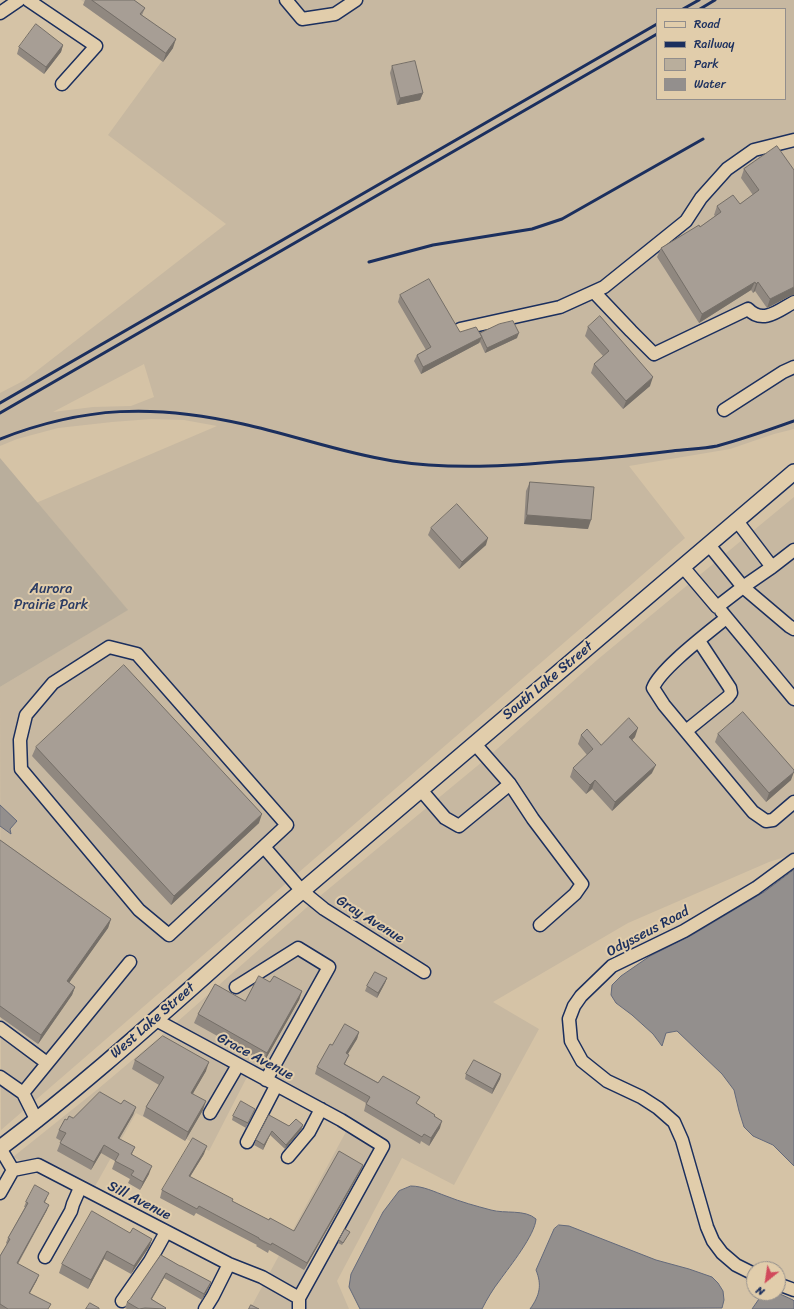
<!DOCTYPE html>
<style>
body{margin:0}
#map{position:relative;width:794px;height:1309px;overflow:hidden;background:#d5c3a6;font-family:Sriracha,sans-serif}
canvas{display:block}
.legend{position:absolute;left:656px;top:8px;width:130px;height:92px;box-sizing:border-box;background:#e1cdab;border:1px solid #928e8c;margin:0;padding:5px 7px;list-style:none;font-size:12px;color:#1b2f5e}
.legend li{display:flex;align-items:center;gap:8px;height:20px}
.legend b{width:20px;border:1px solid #928e8c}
.north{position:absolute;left:746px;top:1261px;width:40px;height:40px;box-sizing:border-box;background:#e1cdab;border:1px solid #928e8c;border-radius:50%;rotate:210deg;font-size:11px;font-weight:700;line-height:16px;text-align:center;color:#1b2f5e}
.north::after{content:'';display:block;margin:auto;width:14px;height:18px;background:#d1495b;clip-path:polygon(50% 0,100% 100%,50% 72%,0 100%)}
</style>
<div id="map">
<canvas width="794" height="1309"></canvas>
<ul class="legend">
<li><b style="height:5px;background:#e1cdab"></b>Road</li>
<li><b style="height:5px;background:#1b2f5e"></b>Railway</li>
<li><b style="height:11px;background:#b9ae9c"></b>Park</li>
<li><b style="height:11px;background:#938f8d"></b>Water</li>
</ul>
<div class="north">N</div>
</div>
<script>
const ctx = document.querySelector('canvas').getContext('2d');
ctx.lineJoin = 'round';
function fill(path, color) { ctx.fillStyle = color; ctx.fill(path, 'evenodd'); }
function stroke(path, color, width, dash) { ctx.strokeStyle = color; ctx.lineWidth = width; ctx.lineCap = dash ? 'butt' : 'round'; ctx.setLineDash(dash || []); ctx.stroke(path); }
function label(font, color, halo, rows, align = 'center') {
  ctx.font = font + ' Sriracha,sans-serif'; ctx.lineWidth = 4; ctx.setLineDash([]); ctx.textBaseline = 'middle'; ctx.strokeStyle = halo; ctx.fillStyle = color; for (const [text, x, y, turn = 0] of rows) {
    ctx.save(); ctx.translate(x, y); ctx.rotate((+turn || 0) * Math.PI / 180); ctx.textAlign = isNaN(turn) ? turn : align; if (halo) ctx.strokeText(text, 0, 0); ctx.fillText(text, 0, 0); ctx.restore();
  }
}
fill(new Path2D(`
 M81 0H794V429L774 434 730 449 629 466 685 538 1 1130 0 687 127 610 36 503 217 426 184 420 151 419 112 422 58 428 17 439 0 446V393L25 380 226 224 108 135 162 61ZM657 9H785V99H657ZM144 364 154 397 131 406 93 407 53 412Z
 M794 497V854L769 862 628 923 493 1002 539 1029 454 1185 402 1158 337 1281 349 1309H250L348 1128 248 1075 209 1151 136 1113 89 1197 13 1157 98 1089 168 1030 314 901 488 757 597 660Z`), '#c7b8a1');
fill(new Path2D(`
 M0 458 128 610 0 687Z`), '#b9ae9c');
const water = new Path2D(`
 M0 805 17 821 10 829 11 834 0 826Z
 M794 870V1166L773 1145 753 1136 744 1127 739 1111 734 1090 722 1074 677 1031 666 1033 662 1046 653 1034 632 1015 616 1003 611 995 612 985 621 976 650 956 692 935 764 892Z
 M411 1186C423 1186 435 1192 446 1196 461 1202 476 1206 491 1210 505 1214 525 1209 536 1219 535 1235 510 1266 500 1280 493 1289 487 1299 482 1309H360L349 1287 351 1274 383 1212 399 1191Z
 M559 1225 569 1226 656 1260 689 1269 712 1277 718 1283 723 1291 724 1300 722 1308 530 1309C540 1295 542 1285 536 1270L554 1229Z
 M766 1293 780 1294 793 1300 794 1301V1309H752L761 1296Z`);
fill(water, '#938f8d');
stroke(water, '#63697a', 1);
const minor = new Path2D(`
 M28 0 96 46 62 84
 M286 0 302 19 335 14 356 0
 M0 13 19 0
 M594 292 631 331 654 354 748 309C763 325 779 310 794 302
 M460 329 560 307 604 287 686 221 701 198 727 169 754 150 794 140
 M724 410 783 372 794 367
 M737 521 772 567 794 550
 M709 545 743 587 772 567
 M683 567 717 607 743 587 789 626 794 629
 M721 611 794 699
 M726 618C708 633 660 669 653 688L664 705 753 812 766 821 773 820 794 802
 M109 647 137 654 287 825 169 935 139 910 21 769 20 740 26 715 53 683Z
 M686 731 728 697 731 693 730 688 699 641
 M475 744 510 784 533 819 582 884 575 894 540 925
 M421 790 445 818 459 826 510 784
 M264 847 302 891 324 909 424 972
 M236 987 298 948 329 967 266 1080
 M156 1020 341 1120 383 1146 299 1298
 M0 1028 47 1063
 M0 1077 23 1093 37 1121
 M23 1093 130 962
 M210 1113 238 1065
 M247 1142 276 1086
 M0 1148 13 1170
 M288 1157 309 1132 321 1109
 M13 1170 38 1165 229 1264 262 1277 299 1298V1309
 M0 1193 13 1170
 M45 1257 71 1211 73 1204 80 1188
 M754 1274 736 1265 722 1253 713 1241 707 1227 682 1140 674 1122 658 1108 641 1097 607 1081 582 1061 571 1041 569 1019 574 1006 581 996 612 966 684 931 756 888 794 860
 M778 1284 794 1290
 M122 1301 150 1261 166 1232
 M205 1309 213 1296 229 1264`);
const major = new Path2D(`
 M0 1148C106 1069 202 976 303 890 466 750 631 612 794 472`);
stroke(minor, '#1b2f5e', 15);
stroke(major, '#1b2f5e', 18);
stroke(minor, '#e1cdab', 12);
stroke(major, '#e1cdab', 15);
stroke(new Path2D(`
 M683 9 699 0
 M700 9 715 0
 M369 262 433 245 532 229 562 219 703 139
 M0 403 657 24
 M0 413 657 34
 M0 439C84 406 155 404 243 424 293 435 342 453 393 461 450 470 509 466 567 461 602 459 637 455 672 451 687 449 702 449 717 446 743 439 769 430 794 421`), '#1b2f5e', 3);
fill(new Path2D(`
 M85 0H134L145 8 142 15 173 48 163 62 83 5Z
 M63 45 61 52 44 74 17 54 19 47Z
 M392 66 423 93 420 100 397 105 390 73Z
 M777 146 790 296 767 308 755 291 753 293 751 290 699 323 657 257 661 248 700 227 715 216 714 215 717 206 740 204 753 195 741 178 744 169Z
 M400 295 460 332 517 338 485 353 480 342 479 343 421 374 414 361 417 355 426 350 398 302Z
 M588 327 650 386 623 409 591 373 594 364 603 356 585 336Z
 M530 482 588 529 524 524 526 491Z
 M431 528 486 545 459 569 428 535Z
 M718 734 791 780 766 802 715 742Z
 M581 735 601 745 635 737 632 740 652 773 612 811 592 789 586 794 570 777 573 768 587 755 578 744Z
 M36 747 259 823 171 905 32 756Z
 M0 840 111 919 108 928 69 982 75 987 72 995 38 1044 0 1017Z
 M387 978 385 983 377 998 365 991 367 986Z
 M270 982 302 991 299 1000 264 1062 194 1023 198 1014 245 1001Z
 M359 1032 357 1039 348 1054 346 1062 345 1064 417 1104 435 1116 440 1128 429 1146 421 1141 420 1144 364 1111 366 1103 315 1074 317 1067Z
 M135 1060 206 1071 193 1093 203 1110 185 1141 143 1116 146 1107 159 1085 132 1069Z
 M466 1074H501L500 1079 492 1094 465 1079Z
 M121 1104 136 1107 133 1115 119 1139 135 1147 132 1154 149 1174 140 1190 128 1183 130 1179 112 1169 115 1161 101 1153 91 1170 57 1151 61 1141 56 1138 59 1130 67 1120Z
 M255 1109 246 1128 232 1120 233 1116Z
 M269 1115 289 1126 303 1125 301 1130 285 1149 270 1135 263 1150 254 1145 256 1140Z
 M204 1154 190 1177 232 1201 269 1220 294 1231 363 1165 360 1172 304 1270 269 1250 268 1253 256 1246 257 1245 196 1213 194 1216 160 1198 162 1190Z
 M47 1198 45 1202 47 1210 18 1264 37 1280 30 1293 48 1309H0V1256L7 1244 6 1243 8 1238 25 1207H24L26 1202Z
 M350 1232 342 1245 338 1243 339 1240Z
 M130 1233 152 1239 149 1247 131 1274 104 1259 88 1289 59 1273 62 1264Z
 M161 1255 180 1266 211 1282 209 1287 202 1300 164 1278 152 1299 166 1309H127L125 1308 127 1302 130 1299Z`), '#908880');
fill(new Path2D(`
 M176 39 173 48 163 62 166 53Z
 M63 45 61 52 44 74 46 67Z
 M423 93 420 100 397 105 400 98Z
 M755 282 751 290 699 323 702 314Z
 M758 282 755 291 753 293 756 284Z
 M794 287V295L790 296 767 308 770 299Z
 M519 333 517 338 485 353 487 348Z
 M482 337 479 343 421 374 423 367Z
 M653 377 650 386 623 409 626 401Z
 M527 515 591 520 588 529 524 524Z
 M488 538 486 545 459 569 462 562Z
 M638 728 635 737 626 746 629 737Z
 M656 765 652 773 612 811 615 802Z
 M794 772 791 780 766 802 769 793Z
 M595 780 592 789 586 794 590 785Z
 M262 814 259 823 171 905 174 896Z
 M111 919 108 928 64 990 67 981Z
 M387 978 385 983 377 998 378 993Z
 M75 987 72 995 38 1044 41 1035Z
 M302 991 299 1000 264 1062 267 1053Z
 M359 1032 357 1039 344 1060 346 1053Z
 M209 1062 206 1071 188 1102 191 1093Z
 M501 1074 500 1079 492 1094 493 1089Z
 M206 1101 203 1110 185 1141 188 1132Z
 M136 1107 133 1115 115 1146 118 1138Z
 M442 1121 440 1128 429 1146 431 1138Z
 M303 1125 301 1130 285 1149 286 1145Z
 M272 1131 270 1135 263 1150 264 1145Z
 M104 1145 101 1153 91 1170 94 1162Z
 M207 1146 204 1154 186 1183 189 1176Z
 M363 1165 360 1172 304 1270 307 1263Z
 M152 1166 149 1174 140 1190 143 1182Z
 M49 1205 47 1210 15 1268 17 1263Z
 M152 1239 149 1247 131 1274 134 1266Z
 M107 1251 104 1259 88 1289 91 1280Z
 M166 1273 164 1278 148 1305 151 1299Z
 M39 1275 37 1280 27 1298 29 1293Z
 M211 1282 209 1287 202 1300 204 1294Z`), '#756f68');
const building = new Path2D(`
 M92 0H134L145 8 140 14 176 39 166 53Z
 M36 24 63 45 46 67 19 47Z
 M415 61 423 93 400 98 392 66Z
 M777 146 794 170V287L770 299 758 282 756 284 755 282 702 314 661 248 699 225 700 227 721 212 717 206 733 195 740 204 759 190 744 169Z
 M429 279 460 332 476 327 482 337 423 367 417 355 431 347 400 295Z
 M600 316 653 377 626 401 594 364 609 351 588 327Z
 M513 321 519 333 487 348 480 333 499 324Z
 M530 482 594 487 591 520 527 515Z
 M457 504 488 538 462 562 431 528Z
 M124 665 262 814 174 896 36 747Z
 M743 712 794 770V772L769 793 718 734Z
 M629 718 638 728 629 737 656 765 615 802 595 780 590 785 573 768 593 749 581 735 587 729 601 745Z
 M0 840 111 919 67 981 75 987 41 1035 0 1006Z
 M375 972 387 978 378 993 367 986Z
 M259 976 270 982 274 976 302 991 267 1053 198 1014 215 984 245 1001Z
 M345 1024 359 1032 346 1053 349 1055 344 1064 378 1083 383 1076 420 1097 416 1103 435 1115 434 1116 442 1121 431 1138 424 1134 422 1137 366 1104 370 1097 317 1067 330 1044 332 1045Z
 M163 1036 209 1062 191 1093 206 1101 188 1132 146 1107 164 1077 135 1060Z
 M474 1060 501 1074 493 1089 466 1074Z
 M100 1092 121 1104 124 1100 136 1107 118 1138 135 1147 131 1154 152 1166 143 1182 131 1175 134 1171 115 1161 119 1154 104 1145 94 1162 60 1143 66 1133 59 1130 65 1119 67 1120 69 1116 73 1118Z
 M241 1101 255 1109 248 1123 233 1116Z
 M269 1115 289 1126 296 1119 303 1125 286 1145 272 1131 264 1145 256 1140Z
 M193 1138 207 1146 189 1176 233 1199 232 1201 269 1220 270 1218 294 1231 339 1151 363 1165 307 1263 272 1243 271 1245 259 1239V1238L199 1206 197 1209 162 1190Z
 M35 1185 49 1193 44 1202 49 1205 17 1263 39 1275 29 1293 51 1304 48 1309H8L0 1304V1256L10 1239 8 1238 28 1203 26 1202Z
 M92 1211 130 1233 133 1228 152 1239 134 1266 107 1251 91 1280 62 1264Z
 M345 1229 350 1232 343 1243 339 1240Z
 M161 1255 180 1266H181L211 1282 204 1294 166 1273 151 1299 166 1308 165 1309 145 1308 139 1309 127 1302 130 1299Z
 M90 1303 99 1308V1309H86Z
 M251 1305 259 1309H249Z`);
fill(building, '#a79e95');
stroke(building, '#756f68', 1);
label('14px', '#2b3c64', '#e1cdab', [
 ["Aurora",51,589],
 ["Prairie Park",51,605]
]);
label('14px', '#1b2f5e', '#e1cdab', [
 ["South Lake Street",548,681,-40],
 ["Gray Avenue",370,920,32],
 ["Odysseus Road",648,932,-28],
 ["West Lake Street",153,1021,-41],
 ["Grace Avenue",255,1057,28],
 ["Sill Avenue",139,1201,27]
]);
</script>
